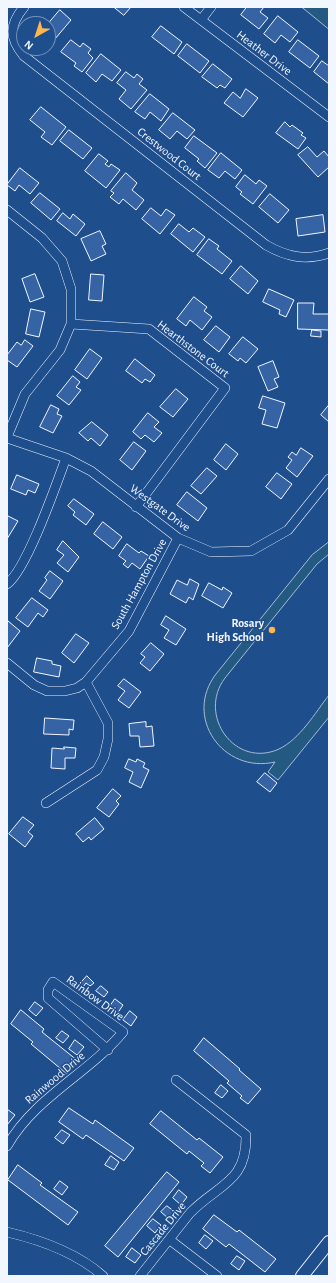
<!DOCTYPE html>
<style>
body{margin:0}
#map{position:relative;width:336px;height:1283px;overflow:hidden;background:#1f4e8c;font-family:"Alegreya Sans",sans-serif}
canvas{display:block}
.frame{position:absolute;inset:0;border:8px solid #f2f6ff;pointer-events:none}
.north{position:absolute;left:16px;top:16px;width:40px;height:40px;box-sizing:border-box;background:#1f4e8c;border:1px solid #7391ba;border-radius:50%;rotate:219deg;font-size:11px;font-weight:700;line-height:16px;text-align:center;color:#f2f6ff}
.north::after{content:'';display:block;margin:auto;width:14px;height:18px;background:#ffb74d;clip-path:polygon(50% 0,100% 100%,50% 72%,0 100%)}
</style>
<div id="map">
<canvas width="336" height="1283"></canvas>
<div class="frame"></div>
<div class="north">N</div>
</div>
<script>
const ctx = document.querySelector('canvas').getContext('2d');
ctx.lineJoin = 'round';
function fill(path, color) { ctx.fillStyle = color; ctx.fill(path, 'evenodd'); }
function stroke(path, color, width, dash) { ctx.strokeStyle = color; ctx.lineWidth = width; ctx.lineCap = dash ? 'butt' : 'round'; ctx.setLineDash(dash || []); ctx.stroke(path); }
function label(font, color, halo, rows, align = 'center') {
  ctx.font = font + ' "Alegreya Sans",sans-serif'; ctx.lineWidth = 3; ctx.setLineDash([]); ctx.textBaseline = 'middle'; ctx.strokeStyle = halo; ctx.fillStyle = color; for (const [text, x, y, turn = 0] of rows) {
    ctx.save(); ctx.translate(x, y); ctx.rotate((+turn || 0) * Math.PI / 180); ctx.textAlign = isNaN(turn) ? turn : align; if (halo) ctx.strokeText(text, 0, 0); ctx.fillText(text, 0, 0); ctx.restore();
  }
}
const green = new Path2D(`
 M302 7H329V29Z
 M329 542V554L317 564 225 678C197 715 235 769 279 749 300 739 315 713 329 695V717L278 780 268 772 275 762C223 774 183 717 216 674L312 555Z`);
fill(green, '#245a82');
stroke(green, '#a8bbd7', 1);
const building = new Path2D(`
 M114 7H131L124 15Z
 M247 7H264L260 12 268 18 259 29 241 15Z
 M60 10 71 20 49 46 48 24Z
 M278 16 298 32 290 42 281 35 275 43 264 34Z
 M161 26 182 42 174 54 152 37Z
 M71 40 80 47 83 43 91 49 88 53 93 58 82 72 74 66 76 63 61 52Z
 M298 40 319 56 310 68 289 52Z
 M187 44 209 61 200 73 178 56Z
 M101 54 121 70 112 81 102 74 96 82 86 73Z
 M322 61 329 66V84L314 72Z
 M213 64 232 79 225 88 220 85 217 88 202 77Z
 M126 72 134 78 137 74 143 79 139 84 147 90 131 109 119 99 126 90 117 83Z
 M246 89 258 98 243 117 224 103 233 92 240 98Z
 M150 94 169 109 161 121 150 112 145 119 135 112Z
 M41 107 66 127 52 145 41 137 45 132 30 120Z
 M173 113 195 130 187 139 177 131 170 139 159 130Z
 M285 122 290 127 292 125 303 133 301 135 306 138 298 149 276 133Z
 M69 130 92 148 83 159 60 141Z
 M194 136 217 153 205 168 197 161 199 159 185 148Z
 M308 147 317 157 324 151 329 157V167L318 177 298 155Z
 M221 153 242 170 235 179 225 171 219 178 208 170Z
 M99 154 108 161 105 164 109 167 111 164 120 170 106 188 85 171Z
 M20 168 39 183 30 194 19 185 15 191 7 185Z
 M126 173 137 183 132 190 144 200 136 210 123 199 119 204 110 197 114 193 111 191Z
 M245 175 256 184 259 180 267 186 253 204 240 194 242 192 236 187Z
 M40 193 60 209 51 220 31 203Z
 M270 194 289 210 278 223 259 207Z
 M151 208 161 216 166 209 175 215 160 234 142 219Z
 M63 213 70 219 73 214 85 224 76 236 57 221Z
 M323 215 325 232 298 236 296 219Z
 M179 224 189 232 193 228 205 237 193 252 171 234Z
 M100 231 106 244 102 246 106 254 91 261 81 239Z
 M209 239 219 246 217 249 232 261 222 274 197 255Z
 M241 266 258 281 248 294 230 279Z
 M35 274 44 297 30 302 22 279Z
 M91 274 104 275 102 301 89 300Z
 M269 289 294 300 286 317 279 314 280 310 263 302Z
 M194 297 207 307 204 311 212 317 202 330 190 320 186 326 177 319Z
 M298 303H314L313 314H329V330L298 329Z
 M31 309 45 312 39 337 26 334Z
 M216 326 230 337 219 352 204 340Z
 M312 330 321 331V337L311 336Z
 M243 337 258 349 246 363 240 358 238 361 229 354Z
 M25 340 33 346 17 367 7 360V355L17 342 21 345Z
 M90 349 102 358 87 379 75 370Z
 M135 359 155 375 150 382 145 379 142 383 126 371Z
 M273 361 279 377 274 379 278 387 268 391 258 367Z
 M73 376 80 382 76 387 81 390 69 405 57 396Z
 M176 389 188 399 173 417 160 407Z
 M263 396 285 403 277 428 262 424 266 410 259 408Z
 M51 405 59 409 57 414 62 416 53 433 40 427Z
 M329 405V422L321 415Z
 M148 413 159 422 154 427 162 433 154 442 145 435 141 439 133 432Z
 M92 422 108 435 100 446 91 438 88 441 79 433Z
 M134 442 146 451 132 470 120 460Z
 M226 444 238 454 226 470 214 460Z
 M301 448 313 456 297 477 286 468 292 460 288 457 292 452 296 455Z
 M207 468 217 476 201 494 191 486Z
 M277 473 292 484 281 499 266 487Z
 M17 475 39 484 35 493 28 490 26 495 11 489Z
 M187 492 207 508 198 521 177 505Z
 M74 499 94 514 86 525 73 515 75 512 68 506Z
 M8 516 18 521 7 539V517Z
 M103 522 122 537 113 549 94 534Z
 M63 541 79 557 68 572 57 563 64 555 57 550Z
 M127 544 139 553 141 551 149 556 140 569 132 563 128 568 123 564 126 561 119 556Z
 M50 571 63 581 50 599 39 591 47 580 45 578Z
 M190 579 199 584 193 600 189 597 186 603 170 594 177 580 187 585Z
 M209 583 222 590 223 587 232 593 223 608 202 596Z
 M32 598 48 610 43 617 38 613 28 627 16 618Z
 M166 616 186 629 176 645 164 638 169 630 161 625Z
 M8 621 20 631 7 648V622Z
 M76 634 89 643 74 663 62 653Z
 M151 643 164 654 150 671 140 663 145 657 141 654Z
 M37 658 52 661V664L61 666 59 677 34 672Z
 M124 679 141 692 129 708 118 700 125 691 118 686Z
 M45 718 74 720 73 730 69 729V735L44 734Z
 M146 722V727L152 726 154 746 140 747 139 736H130L129 724Z
 M64 747 76 748 75 758H65V769L51 768 52 748 64 749Z
 M129 759 136 762 137 759 145 763 143 767 149 770 141 788 129 782 133 772 125 768Z
 M265 773 277 783 270 792 257 782Z
 M113 789 121 796 116 801 119 804 109 817 97 808Z
 M23 817 34 825 28 832 33 836 25 847 9 834Z
 M95 818 104 829 91 840 89 837 83 842 76 834Z
 M87 976 94 983 90 986 86 983 83 987 80 984Z
 M101 986 108 992 104 997 96 991Z
 M115 999 123 1005 117 1014 109 1008Z
 M35 1002 43 1008 36 1016 29 1010Z
 M21 1010 44 1029 42 1032 78 1061 67 1074 31 1044 33 1042 11 1024Z
 M130 1011 137 1017 131 1026 123 1020Z
 M62 1031 69 1036 63 1043 56 1038Z
 M204 1038 240 1069 239 1070 261 1089 248 1104 240 1098 242 1096 227 1083 229 1081 194 1051Z
 M75 1040 84 1047 77 1055 69 1049Z
 M221 1085 228 1091 222 1098 215 1093Z
 M69 1108 93 1124 95 1120 134 1148 124 1161 86 1135 83 1139 59 1122Z
 M7 1109 15 1115 7 1125Z
 M161 1111 197 1140 199 1138 223 1157 210 1173 201 1166 204 1163 189 1151 187 1154 150 1124Z
 M62 1130 70 1135 63 1144 55 1138Z
 M111 1156 119 1162 114 1170 105 1165Z
 M18 1165 42 1183 40 1185 78 1212 68 1225 8 1180Z
 M167 1172 179 1182 118 1257 105 1246Z
 M60 1181 68 1187 62 1195 54 1189Z
 M179 1190 187 1197 181 1205 173 1198Z
 M167 1206 175 1212 169 1219 161 1212Z
 M214 1215 237 1232 239 1230 276 1259 265 1272 229 1244 226 1247 203 1229Z
 M153 1219 161 1225 155 1233 147 1226Z
 M205 1235 213 1241 206 1249 199 1243Z
 M132 1248 141 1255 135 1263 126 1257Z
 M237 1256 245 1261 239 1270 231 1264Z`);
fill(building, '#3563a3');
stroke(building, '#f2f6ff', 1);
const street = new Path2D(`
 M24 7C9 25 9 38 24 56L266 245C287 257 306 261 329 253
 M184 7 329 117
 M201 20 211 7
 M7 210 42 238 62 261 71 289V324L60 350 25 394 7 437
 M71 324 149 329 225 388 136 507
 M7 438 66 458 91 471 178 538 211 552 251 551 288 530 329 479
 M7 584C27 569 56 485 66 458
 M7 663 34 685 47 691H65L77 688 86 682 129 631 178 538
 M46 803 97 770 104 757 108 739V723L86 682
 M7 1146C35 1097 88 1074 123 1032L53 982 48 990V998L108 1050
 M7 1232C41 1240 76 1252 103 1276
 M170 1240 217 1276
 M140 1276 190 1213C218 1184 247 1183 246 1135L176 1080`);
const secondary = new Path2D(`
 M302 1276 329 1242`);
stroke(street, '#f2f6ff', 10);
stroke(secondary, '#f2f6ff', 14);
stroke(street, '#1f4e8c', 9);
stroke(secondary, '#1f4e8c', 12);
for (const [x, y, r, color] of [
 [272,630,4,"#ffb74d"]
]) { const dot = new Path2D(); dot.arc(x, y, r, 0, 2 * Math.PI); ctx.fillStyle = color; ctx.fill(dot); stroke(dot, '#1f4e8c', 1.5); }
label('12px', '#f2f6ff', '#1f4e8c', [
 ["Heather Drive",264,53,37],
 ["Crestwood Court",169,154,38],
 ["Hearthstone Court",193,349,37],
 ["Westgate Drive",160,508,36],
 ["South Hampton Drive",139,584,-61],
 ["Rainbow Drive",95,998,36],
 ["Rainwood Drive",55,1078,-40],
 ["Cascade Drive",163,1229,-51]
]);
label('bold 12px', '#f2f6ff', '#1f4e8c', [
 ["Rosary",264,623],
 ["High School",264,637]
], 'right');
</script>
